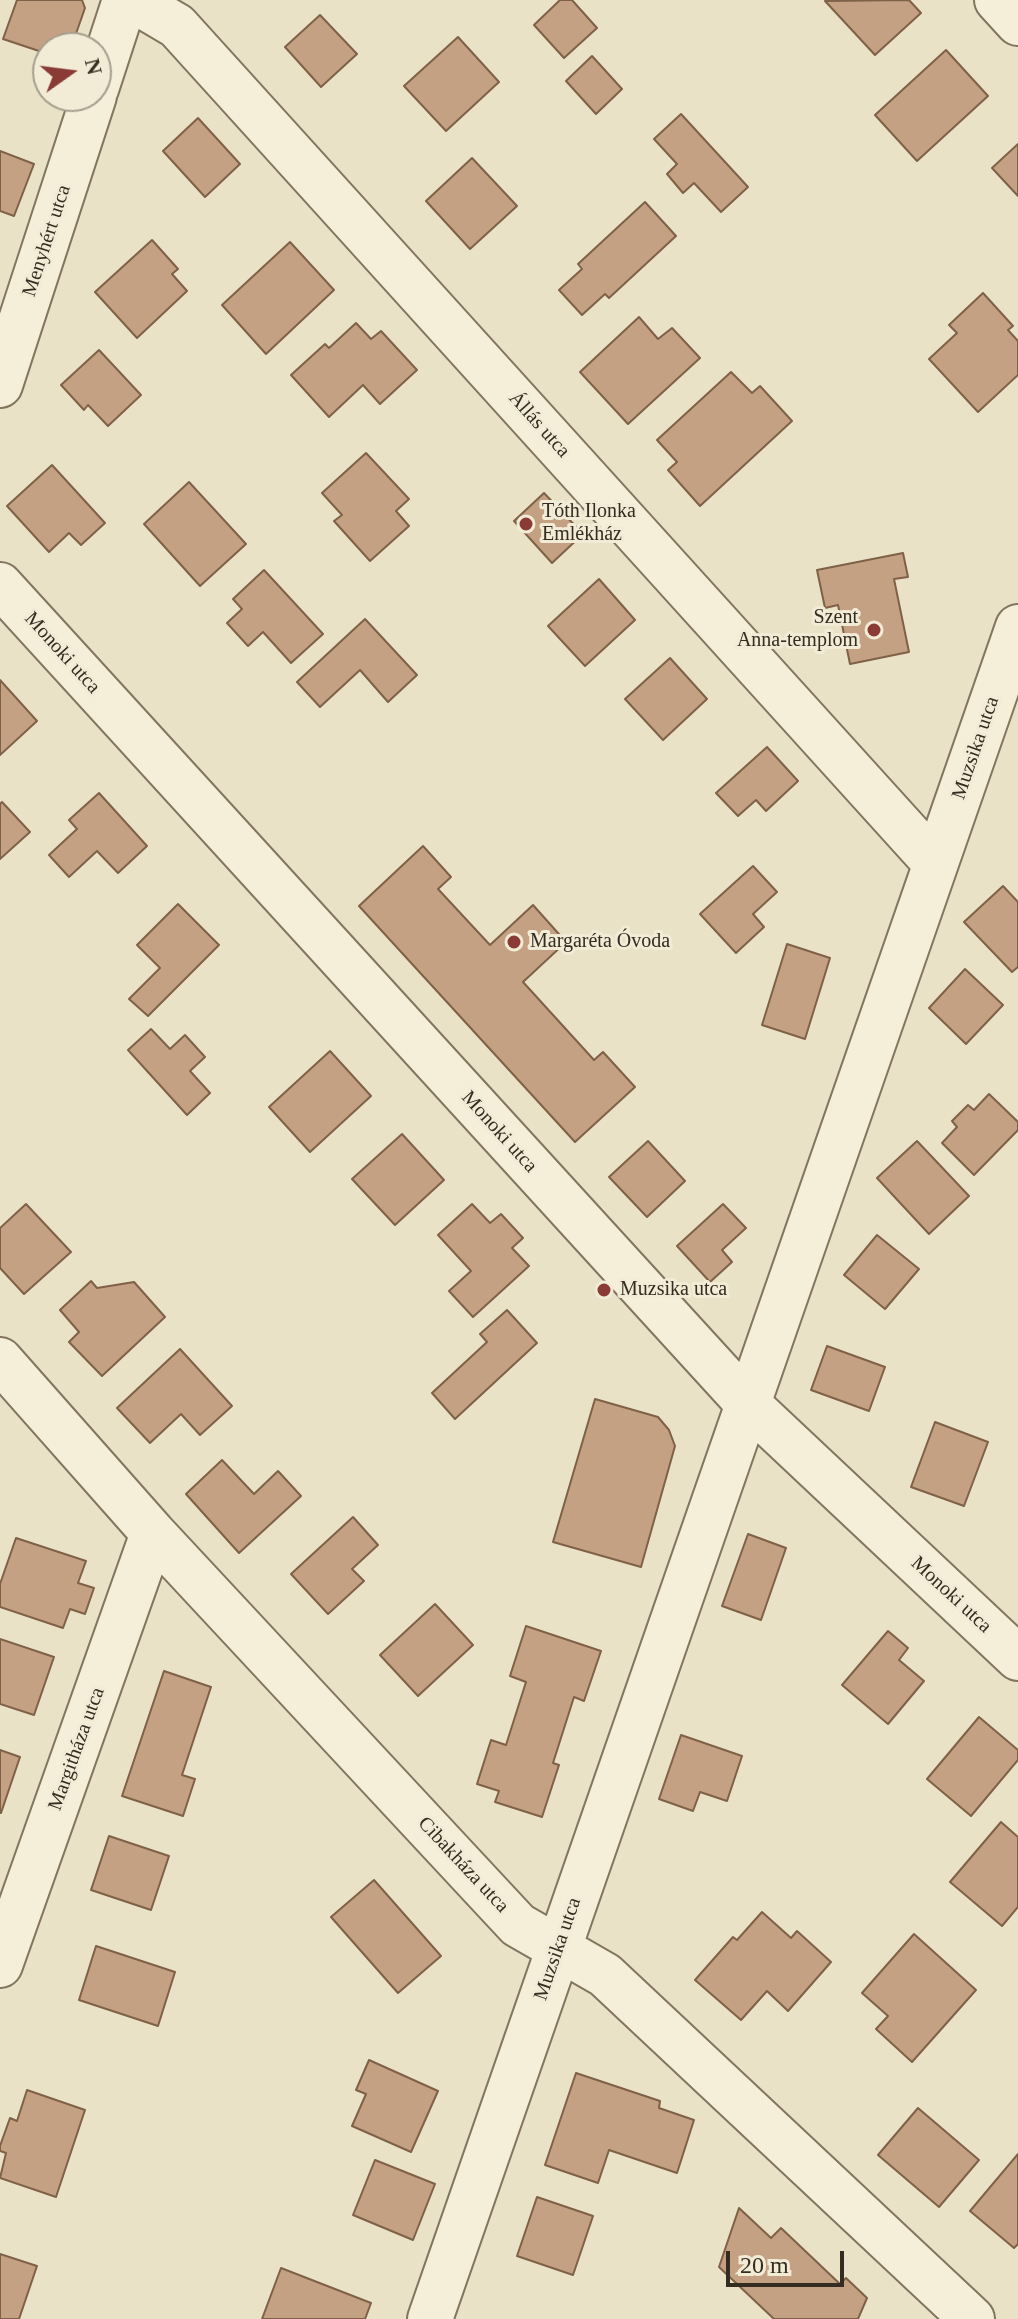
<!DOCTYPE html>
<meta charset="utf-8">
<style>
body{margin:0}
#map{position:relative;width:1018px;height:2319px;overflow:hidden;background:#e9e2c7;font-family:Georgia,serif}
canvas{display:block}
.north{position:absolute;left:32px;top:32px;width:80px;height:80px;box-sizing:border-box;background:#f2ecd6;border:2px solid #a69f8e;border-radius:50%;rotate:76deg;font-size:22px;font-weight:700;line-height:32px;text-align:center;color:#352c21}
.north::after{content:'';display:block;margin:auto;width:28px;height:36px;background:#8b3b36;clip-path:polygon(50% 0,100% 100%,50% 72%,0 100%)}
.scale{position:absolute;left:726px;top:2251px;width:118px;height:36px;box-sizing:border-box;border:4px solid #352c21;border-top:0;padding-left:10px;font-size:24px;line-height:28px;white-space:nowrap;color:#352c21;-webkit-text-stroke:6px #f2ecd6;paint-order:stroke}
</style>
<div id="map">
<canvas width="1018" height="2319"></canvas>
<div class="north">N</div>
<div class="scale">20 m</div>
</div>
<script>
const ctx = document.querySelector('canvas').getContext('2d');
ctx.lineJoin = 'round';
function fill(path, color) { ctx.fillStyle = color; ctx.fill(path, 'evenodd'); }
function stroke(path, color, width, dash) { ctx.strokeStyle = color; ctx.lineWidth = width; ctx.lineCap = dash ? 'butt' : 'round'; ctx.setLineDash(dash || []); ctx.stroke(path); }
function label(font, color, halo, rows, align = 'center') {
  ctx.font = font + ' Georgia,serif'; ctx.lineWidth = 6; ctx.setLineDash([]); ctx.textBaseline = 'middle'; ctx.strokeStyle = halo; ctx.fillStyle = color; for (const [text, x, y, turn = 0] of rows) {
    ctx.save(); ctx.translate(x, y); ctx.rotate((+turn || 0) * Math.PI / 180); ctx.textAlign = isNaN(turn) ? turn : align; if (halo) ctx.strokeText(text, 0, 0); ctx.fillText(text, 0, 0); ctx.restore();
  }
}
const building = new Path2D(`
 M17 0H82L85 8 71 48H48V54L3 39Z
 M560 0H572L597 28 564 58 534 25Z
 M909 0 921 13 875 55 825 1Z
 M320 15 357 54 321 87 285 47Z
 M458 37 499 82 446 131 404 86Z
 M946 50 988 96 917 161 875 115Z
 M592 56 622 89 596 114 566 81Z
 M681 114 748 187 721 212 694 183 683 193 667 174 677 164 654 139Z
 M198 118 240 164 205 197 163 151Z
 M1018 144V196L992 168Z
 M0 151 34 164 14 216 0 211Z
 M472 158 517 206 470 249 426 201Z
 M645 202 676 236 609 298 605 294 582 315 559 290 582 269 578 264Z
 M152 240 178 269 172 274 187 291 137 338 95 292Z
 M290 242 334 290 266 354 222 305Z
 M983 293 1013 326 1008 330 1018 341V375L978 412 929 359 957 333 949 325Z
 M639 317 658 339 672 328 700 358 628 424 580 372Z
 M356 323 371 339 381 331 417 370 380 404 363 385 329 417 291 375 325 344 329 348Z
 M99 350 141 395 108 426 88 405 84 410 61 385Z
 M731 372 752 393 760 386 792 421 700 506 668 470 677 462 657 440Z
 M366 453 409 499 396 511 409 526 370 561 334 521 342 515 322 493Z
 M52 465 105 523 81 545 69 533 49 552 7 506Z
 M189 482 246 544 200 586 144 524Z
 M544 493 583 534 552 563 514 521Z
 M903 553 908 577 894 579 909 652 850 664 838 605 825 608 817 570Z
 M264 570 323 634 291 663 263 632 248 646 227 623 242 609 233 599Z
 M599 579 635 620 585 666 548 626Z
 M365 619 417 675 388 702 360 670 320 707 297 682Z
 M670 658 707 699 663 740 625 699Z
 M0 680 37 721 0 755Z
 M767 747 798 781 766 811 756 800 738 816 716 793Z
 M99 793 147 846 118 873 97 851 69 877 49 855 77 829 69 820Z
 M2 802 30 832 0 859V804Z
 M423 846 451 877 438 889 490 945 533 905 566 942 523 982 594 1060 603 1052 635 1087 575 1142 359 906Z
 M753 866 777 892 753 914 764 927 736 953 700 914Z
 M1003 886 1018 902V967L1012 972 964 922Z
 M178 904 219 945 148 1016 129 999 160 968 137 945Z
 M787 944 830 958 805 1039 762 1025Z
 M965 969 1003 1005 966 1044 929 1008Z
 M151 1029 170 1049 185 1035 205 1057 190 1071 210 1093 187 1115 128 1050Z
 M330 1051 371 1096 310 1152 269 1107Z
 M989 1094 1018 1122V1130L974 1175 942 1143 957 1127 952 1121 968 1105 974 1110Z
 M402 1134 444 1180 395 1225 352 1179Z
 M648 1141 685 1181 647 1217 609 1177Z
 M917 1141 969 1196 929 1234 877 1178Z
 M26 1204 71 1252 24 1294 0 1268V1228Z
 M472 1204 490 1223 501 1214 523 1238 512 1248 529 1266 473 1317 449 1291 471 1271 438 1235Z
 M723 1204 746 1228 722 1250 732 1262 710 1282 677 1246Z
 M877 1235 919 1269 885 1309 844 1275Z
 M91 1281 97 1288 134 1282 165 1317 102 1376 69 1342 79 1332 60 1310Z
 M507 1310 537 1343 455 1419 432 1393 487 1342 480 1334Z
 M827 1346 885 1367 869 1411 811 1390Z
 M180 1349 232 1406 200 1435 181 1414 150 1443 117 1408Z
 M595 1399 658 1417 669 1430 675 1446 641 1567 553 1542Z
 M935 1422 988 1442 964 1506 911 1487Z
 M222 1460 254 1494 278 1471 301 1496 239 1553 186 1494Z
 M353 1517 378 1545 352 1569 364 1581 328 1614 291 1574Z
 M748 1534 786 1548 761 1620 722 1606Z
 M16 1538 86 1561 78 1583 94 1588 85 1614 70 1609 63 1628 0 1607V1584Z
 M435 1604 473 1645 418 1696 380 1655Z
 M526 1626 601 1651 584 1701 574 1697 553 1763 559 1765 542 1817 495 1802 499 1791 477 1784 491 1740 506 1745 526 1682 510 1676Z
 M888 1631 908 1648 899 1660 924 1681 888 1724 842 1685Z
 M0 1639 54 1657 34 1715 0 1704Z
 M164 1671 211 1687 182 1775 195 1779 183 1816 122 1796Z
 M979 1717 1018 1750V1760L971 1816 927 1779Z
 M681 1735 742 1756 727 1801 700 1792 693 1811 659 1799Z
 M0 1750 20 1757 1 1813H0Z
 M1001 1822 1018 1837V1907L1002 1926 950 1882Z
 M109 1836 169 1856 151 1910 91 1890Z
 M374 1880 441 1956 398 1993 331 1917Z
 M762 1912 791 1938 797 1931 831 1962 788 2011 767 1991 741 2020 695 1980 733 1937 737 1940Z
 M914 1934 976 1990 912 2062 876 2029 888 2016 862 1993Z
 M96 1946 175 1972 158 2026 79 2000Z
 M369 2060 438 2091 411 2152 352 2126 366 2094 356 2090Z
 M576 2073 660 2101 659 2108 694 2120 677 2173 609 2150 598 2183 545 2165Z
 M27 2090 85 2110 56 2197 0 2178 6 2153 0 2151V2146L10 2118 17 2121Z
 M918 2108 979 2160 939 2207 878 2155Z
 M1018 2154V2244L1014 2248 970 2211Z
 M375 2160 435 2184 413 2240 353 2215Z
 M537 2197 593 2216 573 2275 517 2256Z
 M739 2208 771 2238 781 2228 840 2284 846 2278 867 2298 858 2319H774L719 2267Z
 M0 2254 37 2266 19 2319H0Z
 M281 2268 371 2303 365 2319H262Z`);
fill(building, '#c3a182');
stroke(building, '#7f6147', 2);
const minor = new Path2D(`
 M133 0 177 26 935 863
 M997 0 1018 23
 M96 89 125 0
 M0 385 94 96
 M0 585 748 1404 1018 1658
 M0 1360 153 1533 518 1925 605 1975 972 2319
 M0 1965 153 1533
 M430 2319 1018 627`);
stroke(minor, '#83755f', 48);
stroke(minor, '#f5efda', 44);
for (const [x, y, r, color] of [
 [526,524,8,"#8b3b36"],
 [874,630,8,"#8b3b36"],
 [514,942,8,"#8b3b36"],
 [604,1290,8,"#8b3b36"]
]) { const dot = new Path2D(); dot.arc(x, y, r, 0, 2 * Math.PI); ctx.fillStyle = color; ctx.fill(dot); stroke(dot, '#f2ecd6', 3); }
label('20px', '#352c21', '#f2ecd6', [
 ["Menyhért utca",47,241,-72],
 ["Állás utca",539,425,48],
 ["Monoki utca",62,653,48],
 ["Muzsika utca",976,748,-71],
 ["Monoki utca",499,1132,48],
 ["Monoki utca",951,1595,43],
 ["Margitháza utca",77,1749,-70],
 ["Cibakháza utca",463,1865,47],
 ["Muzsika utca",558,1949,-71]
]);
label('20px', '#352c21', '#f2ecd6', [
 ["Tóth Ilonka",542,512],
 ["Emlékház",542,535],
 ["Szent",858,618,"right"],
 ["Anna-templom",858,641,"right"],
 ["Margaréta Óvoda",530,942],
 ["Muzsika utca",620,1290]
], 'left');
</script>
